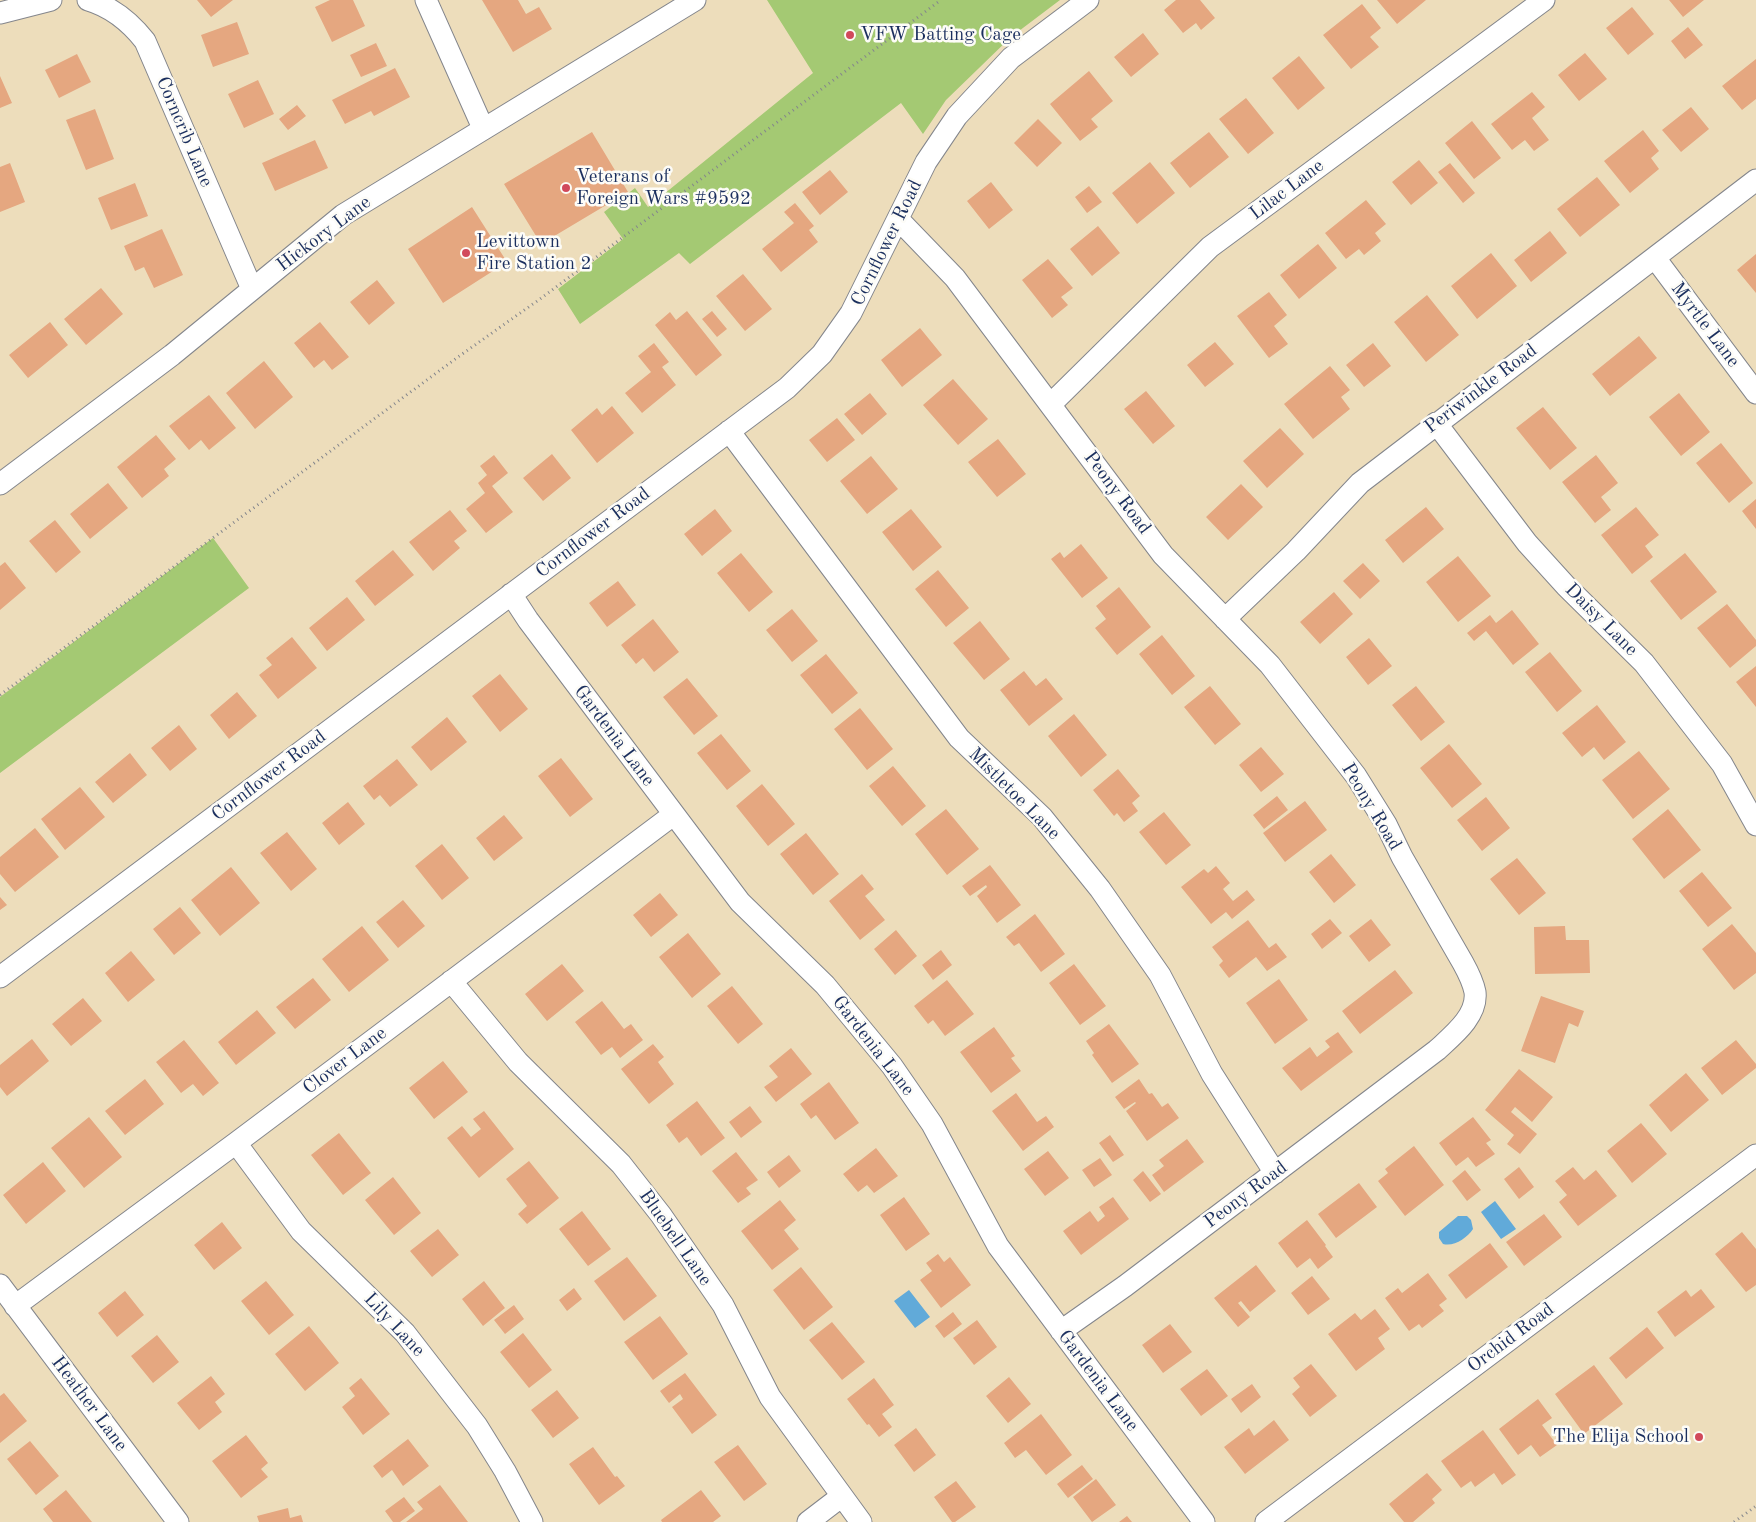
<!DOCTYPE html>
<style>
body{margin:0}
canvas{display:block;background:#edddbb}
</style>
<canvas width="1756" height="1522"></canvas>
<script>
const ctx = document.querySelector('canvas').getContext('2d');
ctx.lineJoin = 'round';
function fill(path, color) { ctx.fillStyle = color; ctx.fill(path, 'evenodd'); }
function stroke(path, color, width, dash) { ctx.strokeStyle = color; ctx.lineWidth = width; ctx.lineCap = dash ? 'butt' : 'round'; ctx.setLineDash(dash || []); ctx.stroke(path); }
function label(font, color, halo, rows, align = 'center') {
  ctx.font = font + ' "Old Standard TT",serif'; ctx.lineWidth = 5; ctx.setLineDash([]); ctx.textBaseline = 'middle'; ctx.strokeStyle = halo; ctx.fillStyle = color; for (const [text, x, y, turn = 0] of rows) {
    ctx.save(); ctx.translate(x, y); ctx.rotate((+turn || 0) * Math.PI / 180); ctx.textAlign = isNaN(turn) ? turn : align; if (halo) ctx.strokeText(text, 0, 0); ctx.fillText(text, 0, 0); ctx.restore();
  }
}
fill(new Path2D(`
 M767 0H1060L1011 37 946 100 923 134 901 103 690 264 679 253 580 324 558 289 623 239 604 212 635 188 648 207 813 73Z
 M213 538 249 588 0 773V697Z`), '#a4c973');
fill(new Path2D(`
 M1495 1201 1516 1229 1501 1239 1481 1212Z
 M1458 1216H1467L1471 1220 1473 1229C1467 1238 1454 1247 1443 1244L1439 1238V1232Z
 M909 1290 930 1317 915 1328 894 1301Z`), '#61aad9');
fill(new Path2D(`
 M197 0H233L211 17Z
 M330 0H353L365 26 332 42 315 7Z
 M482 0H518L526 14 539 7 552 29 513 52Z
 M1176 0H1200L1215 18 1201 30 1196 23 1183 33 1164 10Z
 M1377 0H1426L1397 24Z
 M1669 0H1704L1683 17Z
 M1362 4 1381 28 1370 37 1379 47 1351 69 1323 35Z
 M1632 7 1654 34 1628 55 1606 28Z
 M237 22 249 54 213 67 201 35Z
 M1688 27 1703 45 1685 59 1671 41Z
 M1143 33 1159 54 1131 77 1114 57Z
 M376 43 387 66 361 77 350 55Z
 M1585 53 1607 79 1579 101 1558 75Z
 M77 54 91 82 59 98 45 70Z
 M1299 56 1325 88 1298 110 1272 78Z
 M1756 59V99L1742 110 1722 86Z
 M395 68 410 97 374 116 371 111 345 124 332 100Z
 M1089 71 1113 101 1091 119 1098 127 1080 141 1050 104Z
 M0 76 12 103 0 108Z
 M258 80 274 114 244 128 228 94Z
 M1532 92 1545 107 1532 118 1549 140 1534 151 1525 140 1512 150 1491 124Z
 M1246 98 1274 133 1248 154 1219 119Z
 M297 105 306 116 288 130 279 119Z
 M1691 107 1709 129 1681 152 1662 130Z
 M95 109 114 159 86 170 66 120Z
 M1038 119 1062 143 1037 167 1014 143Z
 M1472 121 1501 158 1474 179 1445 143Z
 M1643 130 1659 151 1651 158 1659 169 1630 193 1604 161Z
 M592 132 628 192 541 244 504 184Z
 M1209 132 1229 157 1190 188 1170 163Z
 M315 140 328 168 275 191 262 163Z
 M1419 160 1438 183 1411 205 1392 182Z
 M1150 162 1175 193 1137 224 1112 193Z
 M10 163 25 202 0 212V167Z
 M1450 163 1475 193 1463 203 1438 172Z
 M830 170 848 192 820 215 802 192Z
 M1597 177 1620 205 1580 237 1557 209Z
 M991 182 1013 210 989 229 967 201Z
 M135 183 148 216 111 230 98 198Z
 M1089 186 1102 202 1087 213 1075 197Z
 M1366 200 1386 224 1375 233 1381 241 1364 255 1359 249 1346 259 1325 233Z
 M795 203 814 226 809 230 818 242 781 272 762 249 794 223 784 212Z
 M472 207 507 262 443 303 408 249Z
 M1098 226 1120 253 1092 276 1070 249Z
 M162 229 183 275 154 288 144 267 135 271 124 246Z
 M1550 231 1567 253 1531 282 1514 260Z
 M1318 244 1337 268 1299 299 1280 275Z
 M1491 253 1517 286 1477 319 1451 286Z
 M1756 254V293L1737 270Z
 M1048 259 1073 288 1061 297 1068 305 1052 318 1022 280Z
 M743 274 772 309 745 331 716 296Z
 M377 280 395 303 369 325 350 302Z
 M101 288 123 314 86 345 64 319Z
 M1269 292 1287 315 1274 326 1288 344 1269 358 1237 316Z
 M1427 295 1459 335 1426 362 1394 322Z
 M687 311 722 355 696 376 655 325 670 312 676 320Z
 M712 311 727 329 717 337 702 319Z
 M50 322 68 345 28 378 9 355Z
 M320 322 349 357 332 370 324 360 314 368 294 343Z
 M920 328 942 355 902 387 881 360Z
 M1639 336 1657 358 1610 396 1592 374Z
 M1215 342 1234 364 1205 387 1187 365Z
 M654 343 669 362 662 367 676 385 642 413 625 393 651 372 638 356Z
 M1373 343 1391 366 1364 387 1346 365Z
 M264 361 293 397 255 429 226 393Z
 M1330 366 1350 390 1341 397 1350 409 1313 439 1284 404Z
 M953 379 988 419 958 445 923 405Z
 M1146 391 1175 426 1153 444 1124 409Z
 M870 393 887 414 862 435 844 414Z
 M1679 393 1710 432 1681 456 1649 417Z
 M209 395 236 428 209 450 201 440 189 450 169 426Z
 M612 406 634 433 597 463 571 430 597 408 602 415Z
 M1543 407 1577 448 1550 470 1516 428Z
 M837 418 855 440 827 462 809 440Z
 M1280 428 1304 454 1267 488 1243 461Z
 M156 435 176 459 164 469 169 476 142 498 117 467Z
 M998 439 1026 474 997 497 968 462Z
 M1721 443 1753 483 1729 503 1696 463Z
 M552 454 571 478 543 501 523 478Z
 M494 455 508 473 492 486 513 512 486 533 466 509 485 493 478 483 487 475 480 466Z
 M1596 455 1618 483 1601 497 1611 510 1595 523 1562 482Z
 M871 456 898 489 867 514 840 481Z
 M108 483 128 508 90 539 70 514Z
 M1241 484 1263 507 1228 540 1206 517Z
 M1756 499V529L1742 511Z
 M1426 507 1444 529 1403 563 1385 540Z
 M1636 507 1659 535 1645 546 1653 557 1632 574 1601 535Z
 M715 509 732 531 702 556 684 534Z
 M911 509 942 547 913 571 882 532Z
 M450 510 467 531 454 541 460 548 433 571 409 542Z
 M55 520 81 552 56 573 29 541Z
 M1081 544 1108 578 1082 598 1051 559 1060 552 1064 558Z
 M393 550 414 575 375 606 355 581Z
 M741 553 773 592 749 612 717 573Z
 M1685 553 1717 592 1681 620 1650 581Z
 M1458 556 1491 596 1458 622 1426 582Z
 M5 562 26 588 0 610V566Z
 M1363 563 1380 581 1360 599 1343 581Z
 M938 570 969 608 946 627 915 589Z
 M618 581 636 605 607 627 589 603Z
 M1119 587 1151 627 1117 655 1095 628 1106 619 1096 606Z
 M1334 592 1353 614 1320 644 1300 622Z
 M347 597 365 620 327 651 309 628Z
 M1727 604 1756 640V646L1730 668 1697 628Z
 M792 609 818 641 792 662 766 630Z
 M1512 610 1539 644 1513 665 1486 631 1474 641 1467 633 1490 615 1496 623Z
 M653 619 679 652 654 672 643 658 636 664 621 645Z
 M980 621 1010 659 984 680 953 643Z
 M1162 635 1195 676 1172 695 1139 654Z
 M292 637 317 668 278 699 259 675 272 665 266 658Z
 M1369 638 1392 666 1368 685 1346 657Z
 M1550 652 1582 691 1557 712 1525 672Z
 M826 654 858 693 832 714 800 675Z
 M1756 666V707L1736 682Z
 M1024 671 1036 686 1046 678 1063 699 1029 726 1000 690Z
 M500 674 528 709 500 732 472 696Z
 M687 678 718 716 694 735 663 697Z
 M1210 686 1241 724 1215 745 1184 707Z
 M1416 686 1445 722 1421 741 1392 705Z
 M237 692 257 716 229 739 210 715Z
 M1597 705 1626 742 1604 760 1594 747 1582 757 1562 733Z
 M860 708 893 749 867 770 834 729Z
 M1074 714 1107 755 1081 777 1048 736Z
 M447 717 467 742 431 771 411 747Z
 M179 725 197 749 170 771 151 748Z
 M721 734 751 771 727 790 697 753Z
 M1449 744 1482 784 1452 808 1420 768Z
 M1261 747 1284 774 1261 792 1239 765Z
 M1639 751 1670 789 1633 819 1602 780Z
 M130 753 147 775 113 803 95 782Z
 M561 758 593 799 570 817 538 776Z
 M397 759 418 785 390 807 380 795 374 800 363 786Z
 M893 766 926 806 902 826 869 786Z
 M1118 769 1140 796 1132 803 1138 811 1124 822 1117 813 1114 816 1093 790Z
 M762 784 795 824 768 846 736 806Z
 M80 787 105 817 65 850 41 819Z
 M1277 796 1288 810 1264 829 1253 815Z
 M1486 797 1510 828 1482 851 1457 820Z
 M1305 801 1327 830 1285 862 1263 833Z
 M348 802 365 824 339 845 322 823Z
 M946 809 979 849 947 875 915 834Z
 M1668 809 1701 850 1664 879 1632 839Z
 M1164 812 1191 845 1166 865 1139 832Z
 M504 815 523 838 494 861 476 838Z
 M35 828 59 857 15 892 0 874V857Z
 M287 832 317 869 291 891 260 853Z
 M806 833 839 874 813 895 780 854Z
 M442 844 469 878 442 900 415 866Z
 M1331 854 1356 885 1334 903 1309 872Z
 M1517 858 1546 893 1519 915 1490 879Z
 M990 865 1021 905 997 923 977 896 987 887 986 885 970 896 962 886Z
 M1216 866 1230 883 1223 889 1233 901 1247 890 1255 900 1232 919 1226 912 1211 924 1181 887 1204 869 1208 873Z
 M231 867 260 903 220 936 191 900Z
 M1702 872 1732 908 1708 927 1679 891Z
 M862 874 874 889 865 896 885 920 860 940 829 901Z
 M660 893 678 915 651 937 633 915Z
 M0 897 7 905 0 910Z
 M403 900 425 926 398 948 376 922Z
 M180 907 201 933 174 955 153 929Z
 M1035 914 1065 954 1041 972 1019 943 1014 946 1006 937Z
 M1330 919 1342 933 1322 949 1311 934Z
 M1371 919 1391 945 1369 962 1349 936Z
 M1248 920 1269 948 1276 943 1287 957 1267 971 1256 957 1229 978 1219 965 1223 961 1212 947Z
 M1732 924 1756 953V973L1734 990 1702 949Z
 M362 926 389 960 349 992 322 959Z
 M1565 926 1566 940H1589L1590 973 1535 974 1534 927Z
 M896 930 917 956 895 975 874 949Z
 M688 933 721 974 692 998 659 957Z
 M941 950 952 965 933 980 922 965Z
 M131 951 155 980 128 1002 105 973Z
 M562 964 584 991 547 1021 525 994Z
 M1074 964 1106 1006 1080 1025 1049 983Z
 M1395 970 1413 993 1360 1034 1342 1011Z
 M313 978 331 1000 295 1029 276 1007Z
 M1279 979 1308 1020 1275 1044 1246 1003Z
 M947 980 974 1014 945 1036 933 1020 928 1024 914 1006Z
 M732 986 763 1024 738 1044 707 1006Z
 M1541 996 1584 1011 1578 1027 1569 1023 1555 1063 1521 1051Z
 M83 998 102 1021 71 1046 52 1024Z
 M602 1001 624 1029 631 1024 643 1040 620 1058 612 1047 601 1055 575 1022Z
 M257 1010 276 1033 236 1065 218 1042Z
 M1109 1024 1139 1064 1112 1083 1092 1055 1094 1053 1086 1041Z
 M994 1027 1015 1056 1011 1058 1021 1071 991 1093 960 1052Z
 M1338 1032 1353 1052 1301 1091 1282 1068 1310 1047 1317 1057 1330 1047 1325 1041Z
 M32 1039 49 1061 7 1096 0 1087V1065Z
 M184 1040 219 1083 203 1096 193 1084 181 1093 156 1062Z
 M1736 1040 1756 1064V1068L1722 1095 1701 1068Z
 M653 1044 664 1057 658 1062 674 1084 649 1104 621 1069Z
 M791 1048 812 1074 776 1102 764 1087 778 1077 769 1066Z
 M443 1061 468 1092 434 1119 409 1088Z
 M1519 1069 1553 1097 1532 1122 1515 1107 1511 1112 1537 1134 1520 1154 1507 1144 1514 1135 1485 1110Z
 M1686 1073 1709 1100 1671 1132 1649 1105Z
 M145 1079 164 1104 125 1135 105 1111Z
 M1139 1079 1149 1094 1152 1093 1162 1107 1168 1103 1179 1118 1147 1141 1126 1111 1136 1103 1135 1102 1124 1109 1115 1097Z
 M829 1082 859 1123 835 1140 816 1115 811 1119 800 1104Z
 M1016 1093 1037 1122 1046 1116 1054 1127 1023 1151 992 1111Z
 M697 1101 725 1138 701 1156 687 1137 679 1143 666 1125Z
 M750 1106 762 1122 741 1138 729 1122Z
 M484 1111 514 1149 479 1178 447 1138 462 1126 471 1137 481 1129 473 1119Z
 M89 1117 122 1157 84 1188 51 1148Z
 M1473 1117 1491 1140 1486 1143 1495 1154 1476 1167 1468 1157 1456 1166 1439 1143Z
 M1641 1123 1667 1154 1632 1183 1607 1151Z
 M339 1133 371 1173 343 1195 311 1155Z
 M1110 1135 1124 1155 1113 1162 1099 1143Z
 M1187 1139 1204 1162 1164 1192 1152 1175 1164 1166 1159 1160Z
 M1414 1146 1444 1185 1405 1216 1378 1181 1388 1173 1385 1169Z
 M876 1148 898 1176 874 1193 867 1185 858 1192 843 1174Z
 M1048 1151 1069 1178 1045 1196 1024 1169Z
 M736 1152 758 1180 746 1188 751 1194 738 1203 712 1171Z
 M789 1155 801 1171 779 1188 767 1172Z
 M1100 1158 1112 1175 1094 1187 1082 1170Z
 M529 1161 559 1198 527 1224 518 1214 527 1206 506 1179Z
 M43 1162 66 1191 26 1224 3 1195Z
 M1519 1167 1534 1187 1519 1199 1504 1179Z
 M1573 1167 1584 1180 1596 1170 1617 1196 1578 1226 1559 1202 1567 1195 1555 1181Z
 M1465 1170 1481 1190 1467 1201 1452 1181Z
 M1143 1171 1161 1194 1150 1202 1133 1180Z
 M393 1177 421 1213 394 1235 365 1200Z
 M1359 1183 1377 1207 1336 1238 1318 1214Z
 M904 1197 930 1234 906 1251 880 1215Z
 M1113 1197 1129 1219 1081 1255 1063 1231 1090 1211 1098 1222 1105 1216 1099 1207Z
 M780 1200 796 1220 784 1230 799 1249 772 1270 741 1231Z
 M582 1211 611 1249 588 1266 559 1229Z
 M1544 1214 1562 1237 1524 1266 1506 1242Z
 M1307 1220 1326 1245 1325 1246 1333 1257 1318 1269 1310 1258 1297 1268 1278 1243Z
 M222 1222 242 1248 214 1270 194 1245Z
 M438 1229 459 1255 432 1277 410 1251Z
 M1742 1232 1756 1249V1285L1746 1292 1715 1254Z
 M1490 1243 1508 1267 1466 1299 1448 1275Z
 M938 1254 944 1262 950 1257 971 1285 941 1308 920 1280 932 1271 926 1263Z
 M627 1257 657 1296 624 1321 594 1281Z
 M1256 1265 1276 1291 1250 1312 1241 1301 1238 1303 1250 1317 1238 1327 1214 1298Z
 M801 1267 833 1307 804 1330 773 1290Z
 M1428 1273 1447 1299 1439 1305 1444 1311 1422 1328 1419 1324 1409 1331 1385 1298 1398 1288 1402 1293Z
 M1312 1276 1330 1299 1308 1315 1291 1293Z
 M266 1281 294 1315 269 1335 241 1301Z
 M484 1281 505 1308 483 1326 462 1299Z
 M574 1288 582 1299 567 1311 559 1300Z
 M1701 1289 1715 1307 1675 1337 1657 1312 1686 1290 1691 1297Z
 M125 1291 144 1315 117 1337 98 1313Z
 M514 1305 524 1319 505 1334 494 1320Z
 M1375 1309 1390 1329 1378 1338 1385 1349 1356 1371 1328 1334 1355 1313 1361 1320Z
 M953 1312 962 1324 944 1338 935 1326Z
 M660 1316 688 1354 653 1380 624 1342Z
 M977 1320 997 1347 974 1365 953 1338Z
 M832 1322 865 1362 842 1380 809 1340Z
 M1170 1324 1192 1352 1163 1373 1142 1345Z
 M309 1326 339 1363 305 1391 275 1354Z
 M1647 1327 1664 1348 1626 1379 1609 1358Z
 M523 1333 552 1370 529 1388 500 1352Z
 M157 1335 179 1362 153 1383 131 1356Z
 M1311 1364 1337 1396 1310 1417 1292 1394 1300 1387 1293 1378Z
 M1594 1365 1623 1404 1584 1434 1555 1394Z
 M1207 1369 1228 1396 1201 1416 1180 1389Z
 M685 1373 717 1415 692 1434 672 1407 683 1399 680 1394 669 1403 660 1391Z
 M211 1376 225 1394 215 1402 222 1412 199 1430 177 1403Z
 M1009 1377 1031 1404 1008 1423 986 1396Z
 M361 1378 390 1414 363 1435 342 1407 355 1396 349 1388Z
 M874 1378 894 1405 882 1414 892 1427 879 1437 869 1424 867 1425 847 1399Z
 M1252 1384 1261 1397 1241 1413 1231 1399Z
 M557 1390 579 1418 553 1438 531 1410Z
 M4 1393 27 1421 0 1443V1396Z
 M1538 1399 1552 1418 1542 1425 1557 1445 1540 1457 1531 1445 1518 1455 1499 1429Z
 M1041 1414 1072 1455 1046 1475 1026 1450 1015 1458 1004 1443Z
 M1274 1420 1289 1440 1245 1474 1224 1447 1249 1428 1254 1436Z
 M916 1428 936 1455 914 1472 894 1445Z
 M1483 1430 1516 1475 1502 1485 1494 1473 1475 1487 1471 1481 1461 1488 1441 1461Z
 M246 1435 268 1463 261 1469 268 1477 241 1498 212 1461Z
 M408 1439 429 1466 403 1486 392 1470 382 1478 373 1466Z
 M30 1441 59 1476 36 1495 7 1459Z
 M738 1445 767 1484 744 1501 714 1462Z
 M593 1447 615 1477 617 1476 625 1486 599 1505 569 1464Z
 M1082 1465 1093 1479 1068 1498 1057 1484Z
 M1427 1473 1442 1490 1432 1499 1435 1503 1413 1522H1404L1389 1504Z
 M1096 1479 1116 1505 1092 1522 1073 1497Z
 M956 1481 976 1507 955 1522H952L934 1497Z
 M440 1485 468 1522H406L423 1509 417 1502Z
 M66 1490 92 1522H53L43 1509Z
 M701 1490 721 1516 713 1522H662L661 1520Z
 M404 1497 415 1511 400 1522H393L385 1511Z
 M288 1508 290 1518 301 1515 303 1522H259L257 1516Z
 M1127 1516 1132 1522H1119Z`), '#e5a780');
const street = new Path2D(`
 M88 0C112 7 130 22 145 41L252 289
 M426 0 483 128
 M0 13 51 0
 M899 220 955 278 1163 555 1270 665 1356 776 1386 824 1402 857 1463 963C1468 972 1473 982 1475 992 1478 1016 1452 1036 1437 1050L1125 1286 1061 1331
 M1655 258 1756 393
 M1051 404 1210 247 1544 0
 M1436 423 1527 543 1566 586 1644 663 1722 764 1756 825
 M729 431 959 738 1042 817 1100 889 1160 975 1212 1074 1275 1173
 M0 484 172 355 343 215 695 0
 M511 594 528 620 740 902 825 985 892 1066 932 1124 998 1246 1204 1522
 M1225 619 1296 551 1360 483 1756 180
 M0 977 787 388 822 354 851 313 926 162 957 116 1011 58 1088 0
 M451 981 518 1062 621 1164 661 1215 723 1305 770 1397 861 1522
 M236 1143 301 1231 405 1333 477 1426 505 1471 532 1522
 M0 1285 178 1522
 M15 1306 236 1143 673 815
 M808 1522 842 1496
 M1266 1522 1756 1155`);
stroke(street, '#84868c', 23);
stroke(new Path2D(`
 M0 695 458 357 540 299 941 0
 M1734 1522 1756 1506`), '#84868c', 3, [1, 4]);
stroke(street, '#fff', 21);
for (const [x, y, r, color] of [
 [850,35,5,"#d1495b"],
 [566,188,5,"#d1495b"],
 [466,253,5,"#d1495b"],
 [1699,1437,5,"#d1495b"]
]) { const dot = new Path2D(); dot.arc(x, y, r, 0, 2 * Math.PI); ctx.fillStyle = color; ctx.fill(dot); stroke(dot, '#fdfcf7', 2); }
label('19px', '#1b2f5e', '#fdfcf7', [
 ["VFW Batting Cage",860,35],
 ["Veterans of",576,177],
 ["Foreign Wars #9592",576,199],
 ["Levittown",476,242],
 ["Fire Station 2",476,264],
 ["The Elija School",1689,1437,"right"]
], 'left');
label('19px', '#1b2f5e', '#fdfcf7', [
 ["Corncrib Lane",184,132,67],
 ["Lilac Lane",1287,190,-37],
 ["Hickory Lane",324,234,-37],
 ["Cornflower Road",887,243,-64],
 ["Myrtle Lane",1705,325,53],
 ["Periwinkle Road",1481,389,-37],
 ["Peony Road",1117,493,53],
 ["Cornflower Road",593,533,-37],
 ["Daisy Lane",1601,620,45],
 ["Gardenia Lane",614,736,53],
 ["Cornflower Road",269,776,-37],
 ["Mistletoe Lane",1014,794,45],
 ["Peony Road",1371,807,59],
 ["Gardenia Lane",873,1046,52],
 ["Clover Lane",345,1061,-37],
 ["Peony Road",1246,1195,-37],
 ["Bluebell Lane",675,1238,55],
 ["Lily Lane",394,1325,47],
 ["Orchid Road",1511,1338,-37],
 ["Gardenia Lane",1098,1381,53],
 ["Heather Lane",89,1404,53]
]);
</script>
